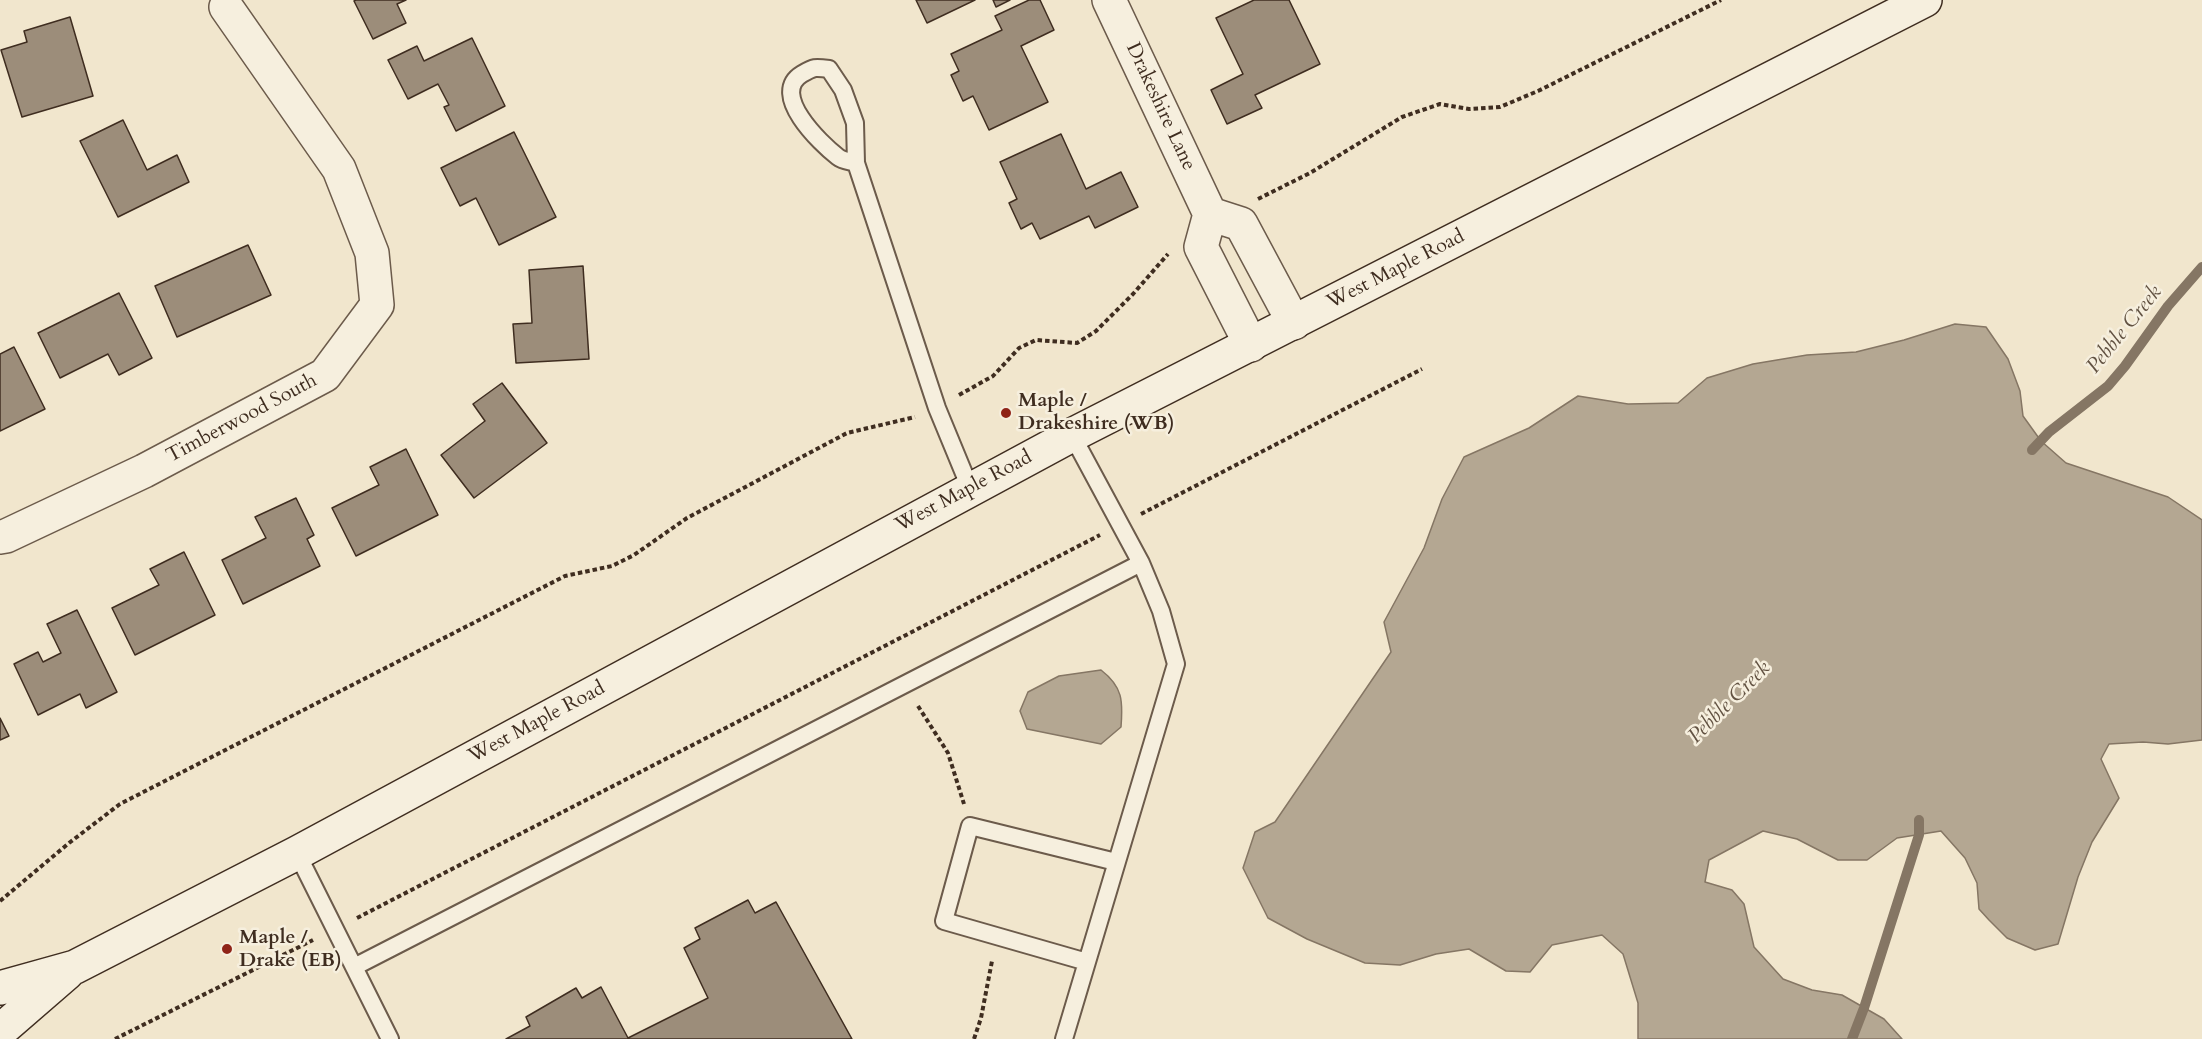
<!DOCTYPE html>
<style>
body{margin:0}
canvas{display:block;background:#f1e6cd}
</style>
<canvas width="2202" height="1039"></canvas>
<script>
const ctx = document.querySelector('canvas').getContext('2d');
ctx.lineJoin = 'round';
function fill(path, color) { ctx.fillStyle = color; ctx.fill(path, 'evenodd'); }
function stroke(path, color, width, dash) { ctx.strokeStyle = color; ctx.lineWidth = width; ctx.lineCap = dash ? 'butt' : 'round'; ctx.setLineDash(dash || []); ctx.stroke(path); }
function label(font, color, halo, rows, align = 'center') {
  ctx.font = font + ' Cardo,serif'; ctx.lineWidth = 5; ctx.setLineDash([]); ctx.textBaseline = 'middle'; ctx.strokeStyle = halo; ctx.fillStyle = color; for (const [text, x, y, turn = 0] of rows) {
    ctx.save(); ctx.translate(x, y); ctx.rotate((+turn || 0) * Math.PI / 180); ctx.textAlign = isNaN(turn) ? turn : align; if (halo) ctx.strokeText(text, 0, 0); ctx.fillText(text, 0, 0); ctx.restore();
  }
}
const water = new Path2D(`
 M1955 324 1986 327 2008 359 2020 391 2023 416 2041 441 2066 463 2168 497 2202 520V740L2168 744 2143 742 2109 744 2101 759 2119 798 2092 842 2078 877 2058 944 2035 950 2007 938 1989 920 1979 909 1977 883 1965 858 1941 831 1897 838 1867 860H1838L1797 839 1763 831 1709 860 1705 882 1732 890 1744 904 1754 947 1783 979 1812 990 1842 995 1884 1019 1902 1039H1638V1003L1623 954 1602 935 1552 945 1530 972 1506 971 1469 949 1436 954 1400 965 1365 963 1307 939 1268 918 1243 868 1255 832 1275 822 1391 652 1384 622 1424 548 1442 499 1464 457 1529 428 1578 396 1628 404 1678 403 1707 378 1753 364 1807 355 1856 352 1904 340Z
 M1101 670C1123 687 1123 701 1121 727L1101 744 1027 729 1020 711 1028 692 1059 676Z`);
fill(water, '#b4a792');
stroke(water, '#857664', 1.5);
stroke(new Path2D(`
 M2032 450 2049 432 2108 386 2125 366 2168 306 2202 267
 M1852 1039 1864 1008 1919 835V820`), '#857664', 10);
const building = new Path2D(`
 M356 0H406L397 4 406 23 373 39 354 1Z
 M916 0H975L927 23Z
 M993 0H1010L996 7Z
 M1029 0H1040L1054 30 1021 46 1048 102 989 130 973 96 963 101 951 75 959 71 951 54 1002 30 995 16Z
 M1254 0H1289L1320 64 1255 95 1262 108 1227 124 1211 90 1243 74 1216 18Z
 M70 17 93 96 22 117 1 50 27 42 24 31Z
 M472 38 505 106 456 131 444 107 449 105 438 84 408 99 388 60 417 46 424 61Z
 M123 120 147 170 177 155 189 182 118 217 80 141Z
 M514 132 556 217 499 245 476 198 460 206 441 168Z
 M1061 134 1086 189 1121 172 1138 207 1095 228 1089 216 1040 239 1032 223 1021 229 1009 203 1017 199 1000 162Z
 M248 245 271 295 177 337 155 286Z
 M583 266 589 359 516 363 513 324 532 323 529 270Z
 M119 293 152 358 119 375 108 354 60 378 38 333Z
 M14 347 45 409 0 431V354Z
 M502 383 547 443 474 498 441 455 485 421 473 404Z
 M406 449 438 515 356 556 332 508 379 485 370 467Z
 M296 498 314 535 307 539 320 566 243 604 222 560 266 538 255 517Z
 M184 552 215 615 135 655 112 608 159 585 150 569Z
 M77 610 117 692 86 708 80 694 38 715 14 664 38 652 43 662 61 653 47 624Z
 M0 718 9 736 0 740Z
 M748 900 755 913 776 902 852 1039H506L530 1026 526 1017 576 988 582 998 601 987 628 1038 708 998 684 948 700 939 695 928Z`);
fill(building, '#9c8d7a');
stroke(building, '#3f2d20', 1.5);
const lane = new Path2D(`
 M856 163C850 161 843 161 838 157 820 143 769 94 802 74 814 67 815 67 829 69L843 90 855 123 856 163 937 408 970 488
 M297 853 390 1039
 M1087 962 944 921 970 826 1116 862
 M354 967 1141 563 1072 435
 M1064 1039 1176 664 1161 611 1141 563`);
const street = new Path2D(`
 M1109 0 1210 214
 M1251 345 1201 247 1210 214 1241 224 1294 323
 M0 537 6 536 144 471 325 375 377 305 372 253 339 169 226 7`);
const secondary = new Path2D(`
 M0 988 75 967 297 853 1072 435 1925 0
 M0 1031 67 973`);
stroke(lane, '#6c5b4b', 20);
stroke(street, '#6c5b4b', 36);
stroke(secondary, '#3f2d20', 36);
stroke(new Path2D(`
 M1258 199 1310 173 1402 117 1440 104 1469 109 1500 107 1538 91 1721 0
 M959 395 993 376 1019 348 1036 340 1077 343 1096 331 1133 294 1168 254
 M1141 514 1422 369
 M918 706 948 753 964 804
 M0 901 69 843 120 804 565 576 612 566 634 555 687 518 847 433 915 417
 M357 918 1100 535
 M115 1039 313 940
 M974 1039 981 1018 992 961`), '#3f2d20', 4, [4.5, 3]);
stroke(lane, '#f6efde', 16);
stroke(street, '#f6efde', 33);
stroke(secondary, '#f6efde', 33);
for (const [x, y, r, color] of [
 [1006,413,6,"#8f2418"],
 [227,949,6,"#8f2418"]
]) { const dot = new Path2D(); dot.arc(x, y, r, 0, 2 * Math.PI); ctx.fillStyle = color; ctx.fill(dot); stroke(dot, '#f6efde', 2); }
label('20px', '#3f2d20', '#f6efde', [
 ["Drakeshire Lane",1160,107,65],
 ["West Maple Road",1396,270,-27],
 ["Timberwood South",242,419,-28],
 ["West Maple Road",964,492,-28],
 ["West Maple Road",537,723,-28]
]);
label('bold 20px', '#3f2d20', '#f6efde', [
 ["Maple /",1018,401],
 ["Drakeshire (WB)",1018,424],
 ["Maple /",239,938],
 ["Drake (EB)",239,961]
], 'left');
label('italic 21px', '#625242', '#f6efde', [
 ["Pebble Creek",2125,330,-51],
 ["Pebble Creek",1730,703,-45]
]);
</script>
